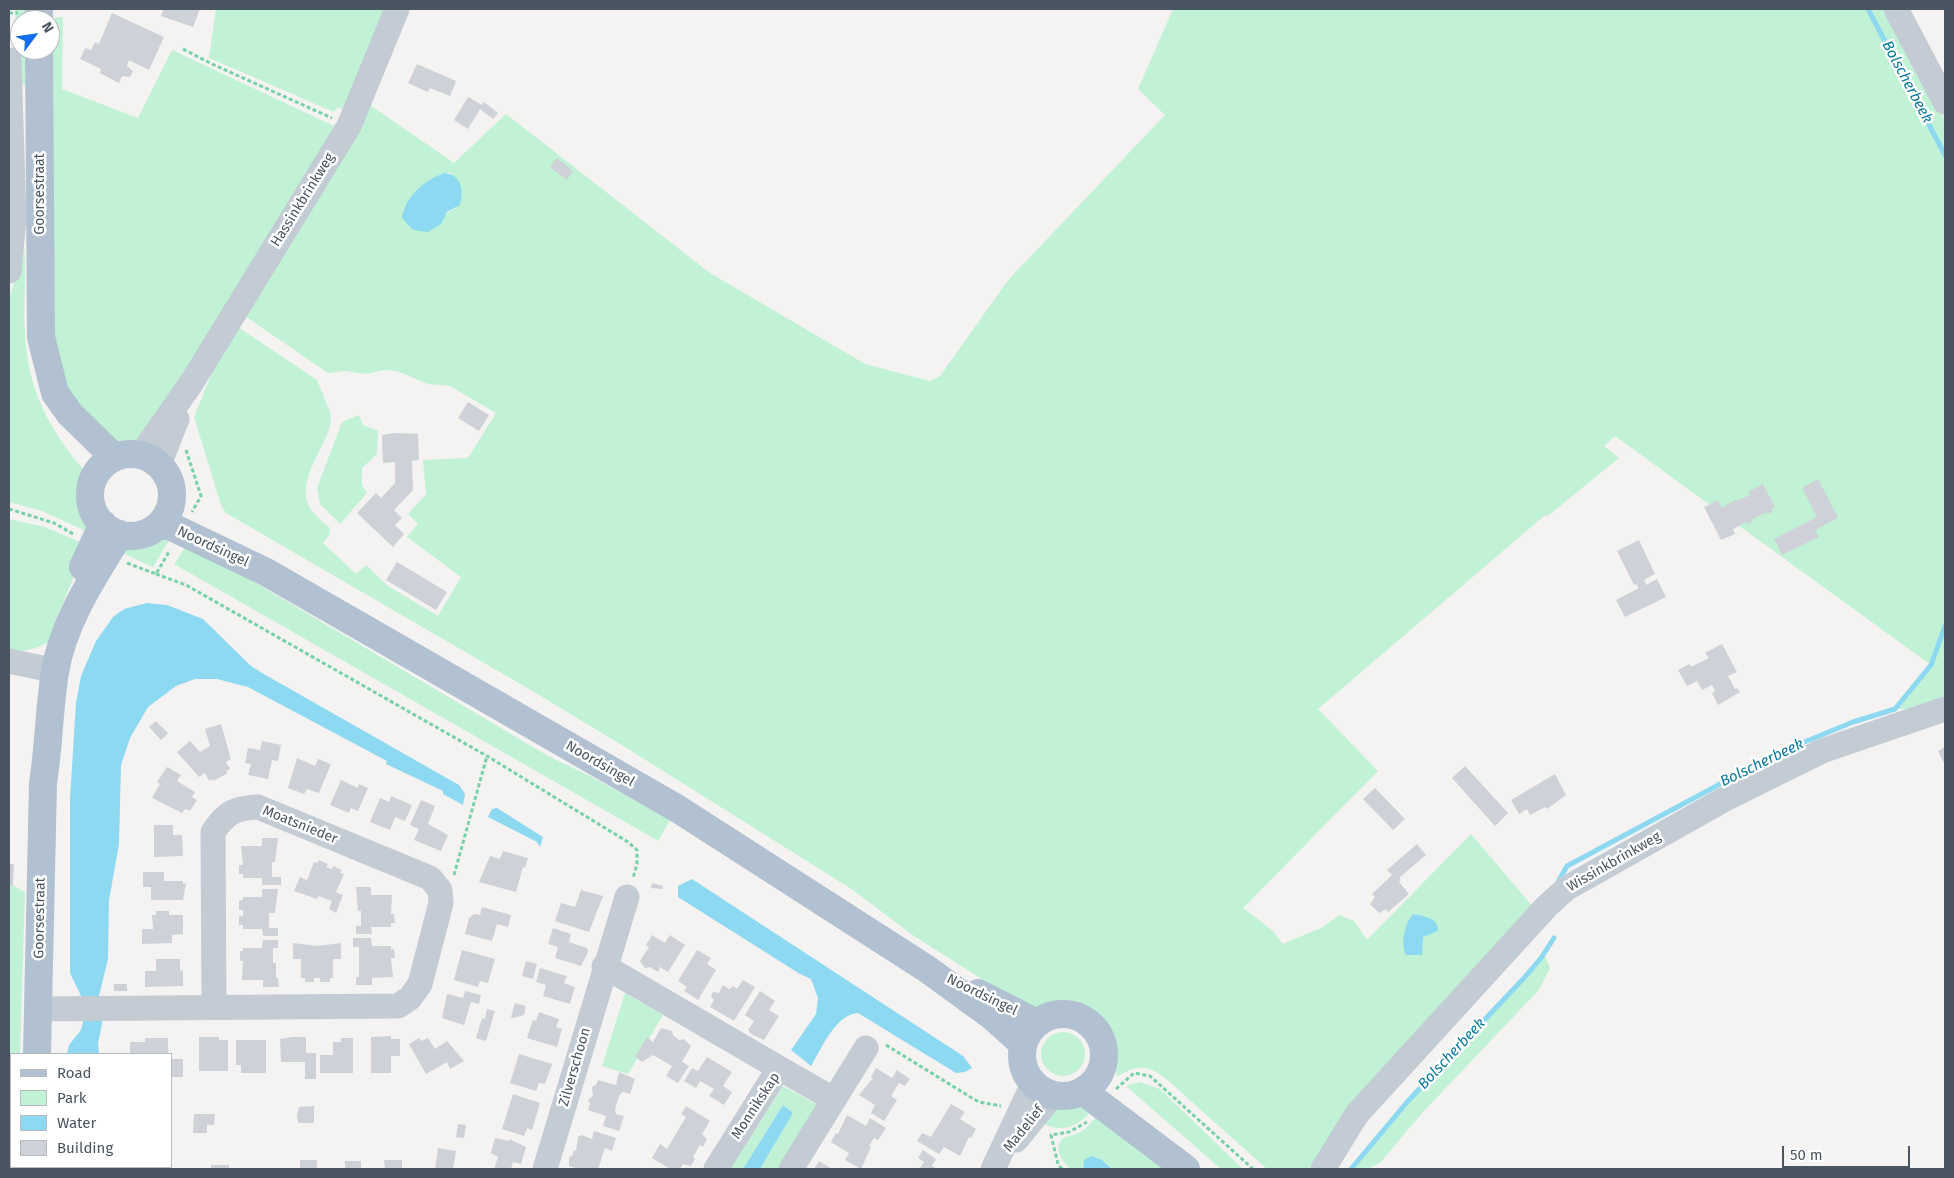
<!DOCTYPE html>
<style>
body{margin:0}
#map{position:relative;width:1954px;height:1178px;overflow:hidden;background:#f5f2f2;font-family:"Fira Sans",sans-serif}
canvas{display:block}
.frame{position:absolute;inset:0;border:10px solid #495561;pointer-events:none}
.legend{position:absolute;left:10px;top:1053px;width:162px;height:115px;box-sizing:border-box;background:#fff;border:1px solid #b6bbc0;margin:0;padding:6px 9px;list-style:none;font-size:15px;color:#495561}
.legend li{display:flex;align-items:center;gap:10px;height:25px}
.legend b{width:25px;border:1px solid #b6bbc0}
.north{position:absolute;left:10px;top:10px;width:50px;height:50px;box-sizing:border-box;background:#fff;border:1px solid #b6bbc0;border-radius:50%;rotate:59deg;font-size:14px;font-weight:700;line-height:20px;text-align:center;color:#495561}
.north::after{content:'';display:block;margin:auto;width:18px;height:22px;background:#126def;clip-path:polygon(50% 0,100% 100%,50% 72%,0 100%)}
.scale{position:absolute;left:1782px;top:1146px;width:128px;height:22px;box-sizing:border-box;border:2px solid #495561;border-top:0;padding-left:6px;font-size:15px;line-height:18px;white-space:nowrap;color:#495561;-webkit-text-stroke:4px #fff;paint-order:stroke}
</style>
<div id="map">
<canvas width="1954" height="1178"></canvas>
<div class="frame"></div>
<ul class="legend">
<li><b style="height:6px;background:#b1c1d2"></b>Road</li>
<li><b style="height:14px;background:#c1f2d5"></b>Park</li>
<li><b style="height:14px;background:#8cd9f1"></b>Water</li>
<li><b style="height:14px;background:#ced1d7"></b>Building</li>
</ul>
<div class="north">N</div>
<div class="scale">50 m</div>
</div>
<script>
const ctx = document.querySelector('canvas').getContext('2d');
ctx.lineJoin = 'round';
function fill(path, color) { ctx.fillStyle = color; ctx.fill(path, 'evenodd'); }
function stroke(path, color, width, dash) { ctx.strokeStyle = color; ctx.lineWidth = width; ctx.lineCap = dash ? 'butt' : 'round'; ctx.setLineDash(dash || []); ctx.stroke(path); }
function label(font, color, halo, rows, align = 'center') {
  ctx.font = font + ' "Fira Sans",sans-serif'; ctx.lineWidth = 5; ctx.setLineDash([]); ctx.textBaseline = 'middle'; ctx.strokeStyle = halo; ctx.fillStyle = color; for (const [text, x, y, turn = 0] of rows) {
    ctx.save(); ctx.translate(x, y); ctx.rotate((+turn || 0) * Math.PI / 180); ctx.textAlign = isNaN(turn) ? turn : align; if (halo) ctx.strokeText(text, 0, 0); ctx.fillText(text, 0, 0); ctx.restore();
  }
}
fill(new Path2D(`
 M15 9H31V20H20V50H31L32 86 19 84Z
 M216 9H390L343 110 338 107 334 112 209 58Z
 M1173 9H1886L1945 120V701L1925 709H1895L1931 665 1615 436 1604 446 1619 458 1549 515 1544 516 1318 709 1378 771 1243 908 1272 930 1283 944 1323 927 1339 915 1354 921 1367 940 1471 834 1534 908 1317 1169H1267L1164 1077C1144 1063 1138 1066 1117 1076L1110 1041 1094 1016 1079 1009 1031 1007 996 988 914 936 853 890 625 747 529 689 226 513 221 505 194 417 232 323 317 380 330 412 331 421C327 449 291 483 313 512 318 518 324 523 330 528L329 536 323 543 356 574 366 565 388 586 438 616 461 577 407 537 418 524 408 514 426 494 423 460 468 458 496 413 450 386 428 384 397 371 384 370 367 374 345 371 328 373 239 312 370 105 454 163 506 114 710 273 865 364 930 381 940 376 1009 279 1165 115 1138 89ZM444 173H451L456 208 444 215 403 212C410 194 426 179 444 173ZM1414 914 1434 920 1423 937 1419 955Z
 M63 17 62 89 138 118 172 50 334 126 333 130 158 420 134 446 116 444 71 407 53 365 50 22 53 18Z
 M24 245C27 275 23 304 25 334 27 387 49 430 83 469 81 488 82 502 93 518L88 532 42 511 9 502V300Z
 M359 415 363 425 378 431 377 454 362 468V485L367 493 340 524 320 504 317 488 342 422Z
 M9 519 45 527 87 545 53 627 50 642C36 648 24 653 9 651Z
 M171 537 153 567 118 551 143 540Z
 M188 543 550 757 592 777 670 820 657 843 658 841 648 835 174 564Z
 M9 883 25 892 20 1054H11V1167H16V1169H9Z
 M1544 954 1550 968 1538 991 1422 1113 1380 1163 1367 1169H1351L1408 1101 1524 979Z
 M625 993 663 1015 628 1074 602 1066Z
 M1041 1054a22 22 0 1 1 44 0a22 22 0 1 1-44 0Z
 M1140 1082 1160 1089 1243 1169H1221L1126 1086Z
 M783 1086 821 1107 785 1169H760L793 1113 783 1105 743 1169H730Z
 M1073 1104 1094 1108C1079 1127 1061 1135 1039 1121L1050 1113Z
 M1101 1110 1174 1169H1112L1102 1160 1082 1165 1083 1169H1070C1063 1162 1051 1147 1064 1138 1069 1135 1077 1135 1082 1131 1090 1126 1095 1117 1101 1110Z`), '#c1f2d5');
fill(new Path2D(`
 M444 173C462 174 464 192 460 205L447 212 441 224 428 232 413 230 402 218C405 196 425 180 444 173Z
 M147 603 167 605 203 619 251 666 262 673 459 785 465 794 463 805 443 794V791L386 764 387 761 248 687 217 679H195L176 686 148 707 130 738 121 765 119 844 109 900 108 959 98 1000 102 1023 98 1044 99 1054H67L69 1045 81 1030 84 1018 83 1000 70 973V800L76 703 81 676 96 641 113 617 124 609Z
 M497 808 543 837 540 847 537 842 488 817 492 809Z
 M692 879 963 1056 972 1068 965 1072 956 1073 858 1013C835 1015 822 1048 811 1066L791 1050 816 1014 818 998 811 979 800 974 678 897V886Z
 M1414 914C1425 917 1438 917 1438 931L1423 937 1422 955H1406C1400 945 1405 920 1414 914Z
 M783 1105 793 1113 760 1169H743Z
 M1091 1156 1102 1160 1112 1169H1083L1084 1160Z`), '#8cd9f1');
stroke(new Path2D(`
 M1868 9 1945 155
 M1558 882 1567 866 1780 752 1853 722 1895 709 1931 665 1945 626
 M1351 1169 1408 1101 1524 978 1541 958 1554 938`), '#8cd9f1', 5);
fill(new Path2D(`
 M164 9H200L193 27 161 16Z
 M112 13 164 37 149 70 129 60 127 66 133 71 130 77 122 76 119 83 100 73 101 69 80 59 85 48 91 50 95 42 99 44Z
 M417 64 456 81 450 96 430 88 428 92 408 83Z
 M468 97 482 105 484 102 498 113 493 119 480 109 468 129 454 120Z
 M557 158 573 171 567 180 550 167Z
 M468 402 489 415 479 431 458 418Z
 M396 433 418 434 419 460 412 461 413 490 394 510 402 518 395 525 404 534 393 547 357 513 376 493 381 498 395 483V462L383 463 382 435Z
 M1818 479 1838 518 1815 530 1819 537 1782 555 1774 539 1817 517 1802 488Z
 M1763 484 1775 507 1771 509 1773 511 1768 514 1767 512 1751 520 1752 522 1747 524 1746 522 1733 529 1735 534 1721 540 1704 507 1718 500 1722 508 1735 500 1736 501 1750 495 1748 492Z
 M1639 540 1655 574 1644 580 1646 585 1657 579 1666 597 1625 617 1616 600 1639 588 1636 584 1634 585 1617 551Z
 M397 562 447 592 436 610 386 580Z
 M1722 644 1737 672 1728 676 1735 689 1737 688 1740 692 1718 705 1712 693 1715 691 1712 685 1702 690 1697 681 1687 686 1678 670 1690 664 1691 667 1709 658 1705 653Z
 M156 721 168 733 161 740 149 727Z
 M221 724 231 759 226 762 230 769 226 771 228 773 213 781 212 779 209 781 205 773 199 777 177 752 190 741 200 752 210 746 205 729Z
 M262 741 281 745 278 761 272 760 268 779 248 775 251 764 245 763 248 748 260 750Z
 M1945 747V765L1938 751Z
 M297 758 315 766 318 759 331 764 319 793 307 789 304 794 288 788Z
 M1465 766 1508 813 1495 826 1452 778Z
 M167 767 181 775 177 781 195 792 192 797 197 800 190 811 185 809 182 813 152 798 160 784 157 782Z
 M1555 774 1566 795 1547 809 1545 807 1530 815 1527 809 1519 814 1511 800Z
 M341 780 358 788 359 784 368 788 358 811 351 808 349 813 330 805Z
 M1375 788 1405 819 1393 830 1363 799Z
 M391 796 412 805 405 821 395 817 390 830 370 822 380 798 389 802Z
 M421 800 435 806 428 824 448 835 441 851 414 840 419 829 410 825Z
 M154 825H173V835H182L183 856 154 857Z
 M262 838H278L275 862H272V877H281V885H262V878H243V874H239V865H243L241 846H262Z
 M1417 844 1426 855 1399 878 1401 880 1399 882 1409 894 1388 912 1386 909 1379 913 1370 904 1375 897 1372 894 1392 875 1387 870Z
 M503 851 528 858 525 868 523 867 516 892 479 882 490 856 500 859Z
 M319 860 328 864 326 867 332 869 333 866 342 870 340 873 344 874 336 892 343 895 336 913 329 909 332 901 318 896 317 899 294 891 300 877 307 880 314 862 318 863Z
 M9 864H14L13 886 9 885Z
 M143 872H164V881H183V884L186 883 183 900H151V887H143Z
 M652 883 663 886 662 889 651 888Z
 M356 887H371V895H392L391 914H394L395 923H391V927H371L372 934H356V926H361V911H358Z
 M262 889H278L275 913H269V928H278V936H263L262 929H243V925H239V916H243V910H239V901L243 900V897H262Z
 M581 890 603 896 589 932 555 921 561 903 575 907Z
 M482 907 511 915 508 927 497 924 492 941 465 934 469 918 474 914 480 915Z
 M156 911H169V915H183V934L172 935V943L142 944V929H153L152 915H156Z
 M553 928 571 934 569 942 587 948 588 952 581 966 555 958 558 947 548 944Z
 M652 935 665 943 670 935 685 945 668 972 660 967 658 972 650 967 645 968 640 961 649 947 646 945Z
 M353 938H371L372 946H391V949H394L395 958H391L393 977 372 978V985H356V977H359V947H353Z
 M263 940H278V948H273V963H276V978H278L279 987H263V980H242L243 961H240V951H243V948H262Z
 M293 943 317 946 341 943V959H333V978H330V982H320V978H314V982H305V978H301V959H293Z
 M462 950 495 959 488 983 480 981 478 987 454 980Z
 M697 950 711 958 707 964 716 970 698 1000 684 991 687 987 678 981Z
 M156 959H180V971L183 970V986L145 987V971H156Z
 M526 961 537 964 533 979 522 976Z
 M540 968 567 976 564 983 575 987 570 1004 543 996 546 985 536 982Z
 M743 980 755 987 734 1021 710 1007 714 1000 711 996 713 992 719 993 723 985 729 989 733 986 737 989Z
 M114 984H127V991H114Z
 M465 991 481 995 479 1004 471 1002 464 1025 442 1018 447 994 463 998Z
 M760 991 775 1001 769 1010 779 1016 764 1040 751 1034 748 1030 754 1021 745 1015Z
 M515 1003 526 1006 524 1015 513 1018 511 1017Z
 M487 1009 495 1011 486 1041 476 1038 482 1018 485 1019Z
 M539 1012 559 1019 556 1027 562 1029 557 1047 527 1038 533 1020 536 1021Z
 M661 1028 672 1031 673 1035 679 1040 684 1039 691 1046 682 1062 689 1066 678 1083 666 1076 672 1066 653 1055 642 1062 635 1057 647 1037 653 1042Z
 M391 1036V1039H400V1056H391V1073H371V1037Z
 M199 1037H219V1040H228V1071H199Z
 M292 1037H306V1053H316V1079H305V1062H281L280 1039Z
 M145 1038H168V1054H130V1042H145Z
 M341 1038H353V1073H320V1055H333V1042H341Z
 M419 1038 421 1041 428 1038 435 1049 447 1041 464 1061 450 1069 447 1062 426 1074 409 1044Z
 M236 1040H266V1073H241V1065H236Z
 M519 1054 552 1064 545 1084 539 1083 536 1091 510 1083Z
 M707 1057 732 1072 723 1086 732 1092 724 1105 709 1096 714 1089 700 1081 696 1088 684 1081 692 1068 698 1071Z
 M171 1059H183V1077H171Z
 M876 1068 892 1078 897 1070 910 1079 905 1086 899 1083 891 1096 897 1100 884 1121 871 1113 875 1105 859 1095 873 1078 871 1077Z
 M619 1072 635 1079 630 1094 623 1092 620 1094 617 1102 615 1111 616 1114 624 1116 619 1131 603 1126 606 1116 588 1110 590 1104 588 1100 593 1096 592 1087 596 1085 598 1080 616 1085Z
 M513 1094 540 1103 532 1130 527 1128 524 1136 502 1129Z
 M951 1104 965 1112 960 1119 976 1129 971 1138 969 1137 960 1156 944 1147 939 1154 917 1141 922 1133 931 1137Z
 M314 1106V1123H298L297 1115 299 1107Z
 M686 1106 710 1121 702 1134 707 1139 703 1147 700 1145 693 1157 695 1159 691 1166 683 1164 680 1169H670L652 1158 660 1144 667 1149 686 1117 681 1114Z
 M194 1114H215L214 1125H207V1133H193Z
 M847 1115 866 1126 870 1118 886 1128 878 1140 874 1138 869 1146 871 1147 861 1169 845 1160 849 1153 831 1142 836 1133 838 1134Z
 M458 1124 466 1125 464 1138 456 1137Z
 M594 1131 616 1138 612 1151 605 1148 598 1169H579L569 1166V1157L572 1156 574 1150 576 1151 578 1137 581 1135 592 1139Z
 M495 1138 509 1141V1139L526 1147 521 1164 513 1162 511 1169H494L498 1157 491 1153Z
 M438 1148 456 1151 453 1169H435Z
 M923 1150 936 1159 932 1166 937 1169H919L924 1162 918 1158Z
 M300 1160H317V1169H300Z
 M384 1160H402V1169H385Z
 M345 1161H361V1169H345Z
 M819 1161 832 1169H814Z
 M211 1165H229V1169H211Z
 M118 1167H149V1169H118Z`), '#ced1d7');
stroke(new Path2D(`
 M9 13H18
 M183 49 212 64 332 118
 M186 450 201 496 192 512
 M9 509 54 523 75 535
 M127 563 156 574 170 550
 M156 574 186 585 487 756 628 842 637 850V864L633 878
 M454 875 487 756
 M886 1045 972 1098 979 1102 1001 1106
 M1116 1089 1134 1073 1150 1076 1253 1169
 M1062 1169 1058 1164 1051 1135 1069 1132 1087 1122`), '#76d3a8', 3, [4, 2.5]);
stroke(new Path2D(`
 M1896 9 1945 102
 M9 60 14 219 9 271
 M141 455 192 382 349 126 397 9
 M159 465 177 419
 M9 661 42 668
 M604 966 779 1068
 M38 1009 398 1006 410 998 420 984 441 903 440 890 430 878 258 807C234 808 226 813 213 832L214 1006
 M1016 1140 1052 1096
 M545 1169 627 897
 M716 1169 779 1068 833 1099
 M791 1169 866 1048
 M993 1169 1033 1084
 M1323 1169 1357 1114 1547 906 1567 888 1725 799 1822 751 1945 709`), '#c3ccd4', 25);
stroke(new Path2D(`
 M39 20V9
 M39 50 41 337 55 393 70 414 114 457
 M90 495a41 41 0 1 1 82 0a41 41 0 1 1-82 0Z
 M159 525 172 527 266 572 678 809 927 969 993 1017 1023 1044
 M83 567 103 524
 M978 993 1037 1023
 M1022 1055a41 41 0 1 1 82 0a41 41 0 1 1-82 0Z
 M37 1054 43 783C49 746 49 709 55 672 63 622 94 576 120 534
 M1084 1092 1186 1169
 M33 1169 34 1167`), '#b1c1d2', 28);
label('14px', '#495561', '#fff', [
 ["Goorsestraat",40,194,-90],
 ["Hassinkbrinkweg",303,200,-58],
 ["Noordsingel",213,547,25],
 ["Noordsingel",600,764,30],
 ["Moatsnieder",300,825,22],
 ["Wissinkbrinkweg",1614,862,-30],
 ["Goorsestraat",40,918,-89],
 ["Noordsingel",982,995,26],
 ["Zilverschoon",575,1067,-74],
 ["Monnikskap",756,1106,-57],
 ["Madelief",1024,1129,-51]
]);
label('italic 15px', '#087a9e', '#fff', [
 ["Bolscherbeek",1907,82,62],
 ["Bolscherbeek",1762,763,-26],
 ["Bolscherbeek",1452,1054,-47]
]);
</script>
